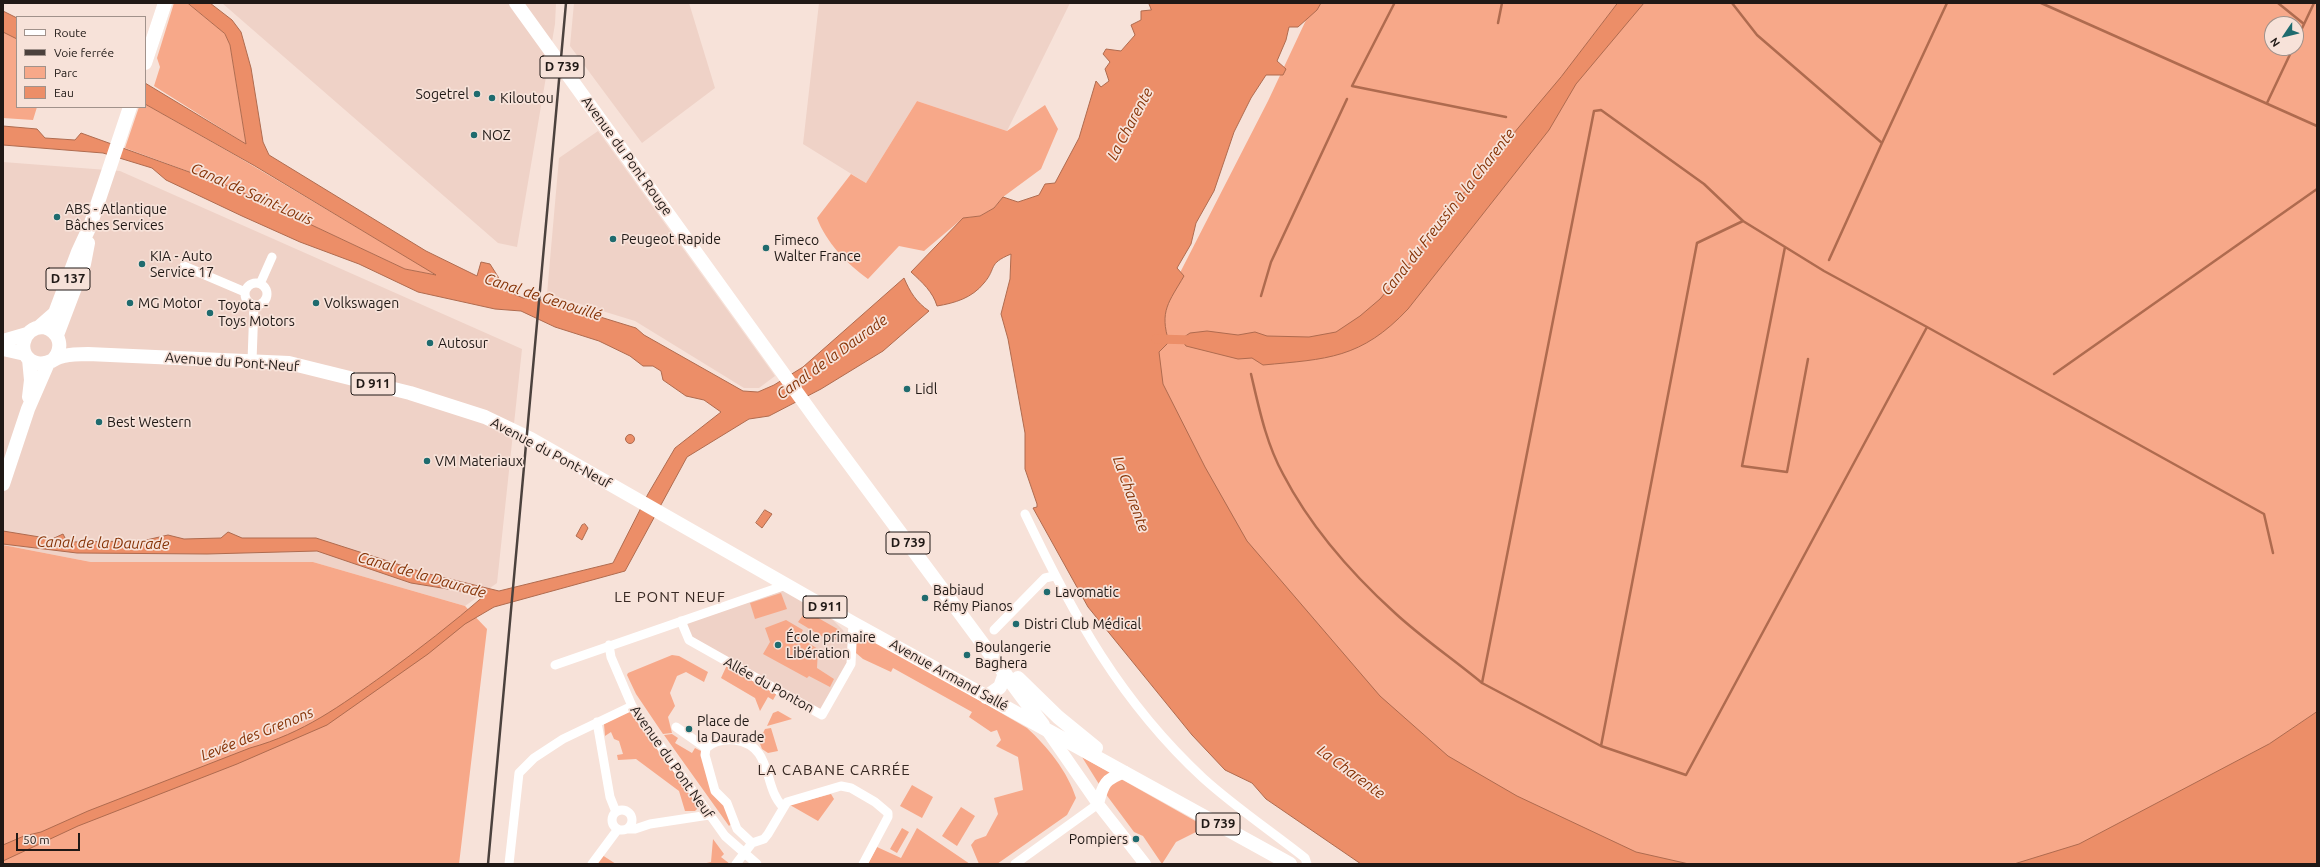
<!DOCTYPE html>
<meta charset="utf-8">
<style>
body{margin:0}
#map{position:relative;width:2320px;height:867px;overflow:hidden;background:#f7e2d9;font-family:Ubuntu,sans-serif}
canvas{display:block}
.frame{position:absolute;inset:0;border:4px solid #201916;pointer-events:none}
.legend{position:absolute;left:16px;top:16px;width:130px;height:92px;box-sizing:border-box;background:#f7e2d9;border:1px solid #a1928b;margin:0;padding:5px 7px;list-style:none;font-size:12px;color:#201916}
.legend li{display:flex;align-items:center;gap:8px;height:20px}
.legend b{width:20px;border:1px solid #a1928b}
.north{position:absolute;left:2264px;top:16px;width:40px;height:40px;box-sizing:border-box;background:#f7e2d9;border:1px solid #a1928b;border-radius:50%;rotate:235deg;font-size:11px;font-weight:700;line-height:16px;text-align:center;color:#201916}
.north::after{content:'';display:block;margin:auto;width:14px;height:18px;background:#1f6b6e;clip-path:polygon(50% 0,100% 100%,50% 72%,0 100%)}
.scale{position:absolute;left:16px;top:833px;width:64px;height:18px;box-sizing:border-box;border:2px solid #201916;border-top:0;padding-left:5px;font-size:12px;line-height:14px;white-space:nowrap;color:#201916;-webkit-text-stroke:3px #f7e2d9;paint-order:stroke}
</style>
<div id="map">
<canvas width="2320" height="867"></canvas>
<div class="frame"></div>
<ul class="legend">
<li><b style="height:5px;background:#fff"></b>Route</li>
<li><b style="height:5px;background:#4b413d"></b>Voie ferrée</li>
<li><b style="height:11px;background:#f7a889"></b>Parc</li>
<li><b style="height:11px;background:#ec8e68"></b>Eau</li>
</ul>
<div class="north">N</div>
<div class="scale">50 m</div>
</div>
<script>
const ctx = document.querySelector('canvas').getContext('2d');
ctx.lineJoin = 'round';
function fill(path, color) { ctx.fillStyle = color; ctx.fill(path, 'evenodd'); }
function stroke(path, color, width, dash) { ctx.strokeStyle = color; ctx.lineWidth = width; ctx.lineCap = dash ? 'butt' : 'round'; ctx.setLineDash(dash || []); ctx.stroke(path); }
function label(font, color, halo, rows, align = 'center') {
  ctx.font = font + ' Ubuntu,sans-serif'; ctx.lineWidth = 3.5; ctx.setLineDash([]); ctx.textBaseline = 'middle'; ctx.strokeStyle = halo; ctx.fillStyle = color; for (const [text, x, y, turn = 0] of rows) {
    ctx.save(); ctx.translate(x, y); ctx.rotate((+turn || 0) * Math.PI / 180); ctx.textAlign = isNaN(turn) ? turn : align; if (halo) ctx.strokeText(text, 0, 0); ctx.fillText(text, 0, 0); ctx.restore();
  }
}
fill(new Path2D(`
 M222 3H556L555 24 517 247 498 243Z
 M574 3H689L715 88 642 143 570 46Z
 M819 3H1070L1007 131 917 101 866 183 803 144Z
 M598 131 775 376 759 388H744L635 321 547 294 559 158Z
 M3 162 120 171 522 349 497 583 465 606 313 562H91L3 545Z
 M784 590 833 620 843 630 852 654 822 715 691 636 687 623Z`), '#efd2c7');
fill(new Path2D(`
 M174 3H188L225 34 230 45 246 144 154 86 160 67 157 58Z
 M1314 3H2317V754L2049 864H1585L1565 859 1218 560 1145 341 1268 101ZM2272 24H2296V48H2272Z
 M3 25 17 36V107H37L33 120 3 118Z
 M917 101 1007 131 1045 105 1058 129 1041 169 1003 197 994 208 980 216 963 218 924 251 899 246 868 279C847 264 826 242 817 218L851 174 866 183Z
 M145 104 238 157 437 275 405 269 231 187 125 148 139 107H145Z
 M3 545 91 562H313L465 606 487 629 459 864H3Z
 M781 593 787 609 755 619 750 603Z
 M806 611 841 631 833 643 798 622Z
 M786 620 803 630 799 637 818 649 817 668 834 679 830 687 809 676 807 678 763 654 770 642 765 628Z
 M865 634 1027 728C1047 746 1068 772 1076 798L1067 815 997 864H979L971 845 975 840 986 836 998 814 994 798 1023 790 1018 757 996 746 1001 740 997 730 991 732 969 717 972 712 893 668 891 672 863 659 856 653 855 642Z
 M672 655 679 656 708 672 704 682 686 672 677 676 670 693 675 706 668 717 672 733 663 734 636 694 627 675 628 673Z
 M727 665 777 693 773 700 768 697 760 711 755 698 721 678Z
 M629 711 699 807 695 811H685L679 791 636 759 618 760 617 755 623 754 619 741 614 739 611 732 605 736 604 724Z
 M778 711 792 719 767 726 773 713Z
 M771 728 778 751 768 753 762 749 759 741 765 729Z
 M672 734 678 738 675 743 692 753 695 748 701 751 711 788 725 803 731 824 729 826 664 735Z
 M1082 757 1206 827 1176 842 1162 864 1143 836 1134 832 1102 789Z
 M912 785 933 797 922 818 900 806Z
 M831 794 834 799 818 821 790 805Z
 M961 807 975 816 957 846 942 836Z
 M902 828 909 832 897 853 890 849Z
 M917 828 970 864H868L877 847 901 858Z
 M713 839 724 854 721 857 730 864H702L711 862Z
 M602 855 616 864H597Z`), '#f7a889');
const water = new Path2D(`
 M188 3H210L232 20 241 32 251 68 263 142 269 155 426 251 477 276 481 262 490 264 507 291 523 298 560 302 589 310 597 316 636 328 644 335 743 391 758 392 774 385 803 367 904 278C910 292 916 302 929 311L883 351 821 389 769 416 749 419 687 457 625 571 494 607 465 624 428 654 327 725 237 764 78 826 3 861V845L24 836 41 832 88 811 250 748C304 733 340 706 385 674 419 649 453 623 485 595L411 583 317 551 207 554 77 553 3 544V531L52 539 63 534 67 542 142 541 168 535 184 539 221 538 228 532 242 538H316L425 573 499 591 613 563 648 494 675 448 721 412 704 400 686 396 663 380 661 371 653 366H643L630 356 599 341 555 327 521 311 495 309 418 292 359 264 300 242 242 216 166 180 152 168 103 153 3 145V126L37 129 45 138 75 140 81 133 231 187 405 269 436 275 255 166 145 104V83L246 144 230 45 225 34Z
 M1149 3H1321L1317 10 1298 27H1289L1286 40 1277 61 1286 69 1283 75H1266L1251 98 1234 132 1214 191 1196 223 1191 244 1177 268 1184 276C1169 302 1159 311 1169 342L1159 352 1163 384 1205 467 1247 541 1380 696 1448 756 1517 796 1636 852 1689 864H1361L1266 799 1252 783 1225 770 1192 735 1088 607 1033 508 1037 507V504L1025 469V433L1008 339 1001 314 1010 279 1011 254C987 264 997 268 984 283 972 298 955 303 937 306 933 292 922 282 911 272L963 218 980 216 994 208 1003 197 1018 202 1039 195 1045 184 1055 183 1079 138 1096 81 1101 87 1109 81 1105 69 1110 62 1103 54 1106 49 1121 51 1135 35 1131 25 1141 20V11L1151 10Z
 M1618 3H1644L1576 84 1549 130 1408 309C1361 359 1327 359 1263 365L1252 358 1238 359 1186 346 1181 339 1190 333 1207 331 1238 335 1255 332 1267 336 1309 337 1336 332 1360 316 1380 299 1406 268 1445 215 1561 77Z
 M3 11 17 18V39L3 32Z
 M625.5 439a4.5 4.5 0 1 1 9 0a4.5 4.5 0 1 1-9 0Z
 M765 510 772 514 762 528 756 523Z
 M585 524 588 528 582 540 576 536 582 525Z
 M2317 712V864H2014L2079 844 2269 744Z`);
fill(water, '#ec8e68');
stroke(water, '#af6b4f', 1);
stroke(new Path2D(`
 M1732 3 1757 35 1882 143 1947 3
 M2041 3 2317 126
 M2278 3 2304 24
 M1394 4 1352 86 1506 117
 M1498 23 1502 3
 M2296 41 2314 3
 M2267 103 2293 48
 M1785 247 1742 466 1787 472 1808 359
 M1829 260 1882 143
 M1261 296 1271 262 1347 99
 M1927 327 1824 271 1743 221 1697 243 1601 746 1686 775 1927 327 2264 514 2273 553
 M1251 374C1259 408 1266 443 1283 474 1310 526 1352 574 1395 613 1422 638 1453 659 1482 683
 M2054 374 2317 189
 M1601 746 1482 683 1594 111 1601 110 1704 184 1743 221`), '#af6b4f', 2.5);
stroke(new Path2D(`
 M1156 339 1194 340`), '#ec8e68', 9);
stroke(new Path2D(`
 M184 266 245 292
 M245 294a11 11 0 1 1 22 0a11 11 0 1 1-22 0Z
 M260 284 272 257
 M252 361 254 305
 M1025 514C1073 615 1120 701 1203 778 1235 807 1271 831 1305 858L1307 864
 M681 621 689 640 822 715 851 664 853 623
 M994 630 1045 578 1054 576
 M609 645 611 657 632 706 725 836 757 864
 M555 665 786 585
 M597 722 610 797 616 812
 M676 727 706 748C714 741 725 739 735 740 774 746 762 786 783 807
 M706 748 705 755 715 791 727 803 737 829 752 843
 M612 820a10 10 0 1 1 20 0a10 10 0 1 1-20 0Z
 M627 829H635L650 824 709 815
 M509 864 519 773 534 758 563 739 632 706
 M592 864 618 829
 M736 864 752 843 764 839 768 834 787 802 841 786 851 788 875 802 888 813V817L863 864
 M1015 864 1098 804`), '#fff', 9);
stroke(new Path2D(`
 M1046 729 1098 804 1145 864
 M1098 804C1103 784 1105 779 1125 772`), '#fff', 12);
stroke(new Path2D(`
 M516 3 821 426 1043 725
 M145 63 165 3
 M39 327 55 313 78 252 90 226 130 107
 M57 335 84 264 88 243
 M3 341 27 334
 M3 349 25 354
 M29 359 31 380 29 397
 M52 361C64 349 61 332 44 327 21 326 15 358 37 363 47 366 54 358 64 356 72 354 80 354 88 354L289 363 410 393 485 417 531 439 853 623 1290 864
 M3 484 28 409 48 363
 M1018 678 1058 717 1096 748
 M986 697 1000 687 1005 673`), '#fff', 14);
stroke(new Path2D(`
 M488 864 566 3`), '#4b413d', 2.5);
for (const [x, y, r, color] of [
 [477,94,4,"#1f6b6e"],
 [492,98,4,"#1f6b6e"],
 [474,135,4,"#1f6b6e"],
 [57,217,4,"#1f6b6e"],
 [613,239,4,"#1f6b6e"],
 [766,248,4,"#1f6b6e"],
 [142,264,4,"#1f6b6e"],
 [130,303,4,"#1f6b6e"],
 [316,303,4,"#1f6b6e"],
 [210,313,4,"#1f6b6e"],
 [430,343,4,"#1f6b6e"],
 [907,389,4,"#1f6b6e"],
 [99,422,4,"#1f6b6e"],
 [427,461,4,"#1f6b6e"],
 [1047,592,4,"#1f6b6e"],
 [925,598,4,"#1f6b6e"],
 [1016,624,4,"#1f6b6e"],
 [778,645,4,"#1f6b6e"],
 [967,655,4,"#1f6b6e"],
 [689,729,4,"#1f6b6e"],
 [1136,839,4,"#1f6b6e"]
]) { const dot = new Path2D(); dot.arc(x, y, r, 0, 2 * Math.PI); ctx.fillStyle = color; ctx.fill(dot); stroke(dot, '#f7e2d9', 1.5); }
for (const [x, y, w] of [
 [562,67,44],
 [68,279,44],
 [373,384,44],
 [908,543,44],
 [825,607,44],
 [1218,824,44]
]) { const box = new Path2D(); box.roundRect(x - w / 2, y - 11, w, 22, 3); ctx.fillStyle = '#f7e2d9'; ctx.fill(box); stroke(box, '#201916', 1); }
label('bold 13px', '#201916', null, [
 ["D 739",562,67],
 ["D 137",68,279],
 ["D 911",373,384],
 ["D 739",908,543],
 ["D 911",825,607],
 ["D 739",1218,824]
]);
label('14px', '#201916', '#f7e2d9', [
 ["Sogetrel",469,94,"right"],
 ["Kiloutou",500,98],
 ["NOZ",482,135],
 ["ABS - Atlantique",65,209],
 ["Bâches Services",65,225],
 ["Peugeot Rapide",621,239],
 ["Fimeco",774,240],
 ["Walter France",774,256],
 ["KIA - Auto",150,256],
 ["Service 17",150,272],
 ["MG Motor",138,303],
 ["Volkswagen",324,303],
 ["Toyota -",218,305],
 ["Toys Motors",218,321],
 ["Autosur",438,343],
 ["Lidl",915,389],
 ["Best Western",107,422],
 ["VM Materiaux",435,461],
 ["Babiaud",933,590],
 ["Rémy Pianos",933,606],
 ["Lavomatic",1055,592],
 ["Distri Club Médical",1024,624],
 ["École primaire",786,637],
 ["Libération",786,653],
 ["Boulangerie",975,647],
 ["Baghera",975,663],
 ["Place de",697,721],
 ["la Daurade",697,737],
 ["Pompiers",1128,839,"right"]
], 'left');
label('14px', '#201916', '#f7e2d9', [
 ["Avenue du Pont Rouge",627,156,54],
 ["Avenue du Pont-Neuf",232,362,4],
 ["Avenue du Pont-Neuf",551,453,28],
 ["Avenue Armand Sallé",949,675,29],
 ["Allée du Ponton",769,685,29],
 ["Avenue du Pont Neuf",672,762,55]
]);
label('italic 15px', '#853205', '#f7e2d9', [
 ["La Charente",1130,124,-62],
 ["Canal de Saint-Louis",252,194,24],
 ["Canal du Freussin à la Charente",1448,212,-52],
 ["Canal de Genouillé",543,297,18],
 ["Canal de la Daurade",832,357,-36],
 ["La Charente",1131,494,70],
 ["Canal de la Daurade",103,543,1],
 ["Canal de la Daurade",422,575,16],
 ["Levée des Grenons",257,734,-22],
 ["La Charente",1351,772,36]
]);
ctx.letterSpacing = '1px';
label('15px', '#382923', '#f7e2d9', [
 ["LE PONT NEUF",670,597],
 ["LA CABANE CARRÉE",834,770]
]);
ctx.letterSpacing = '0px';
</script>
